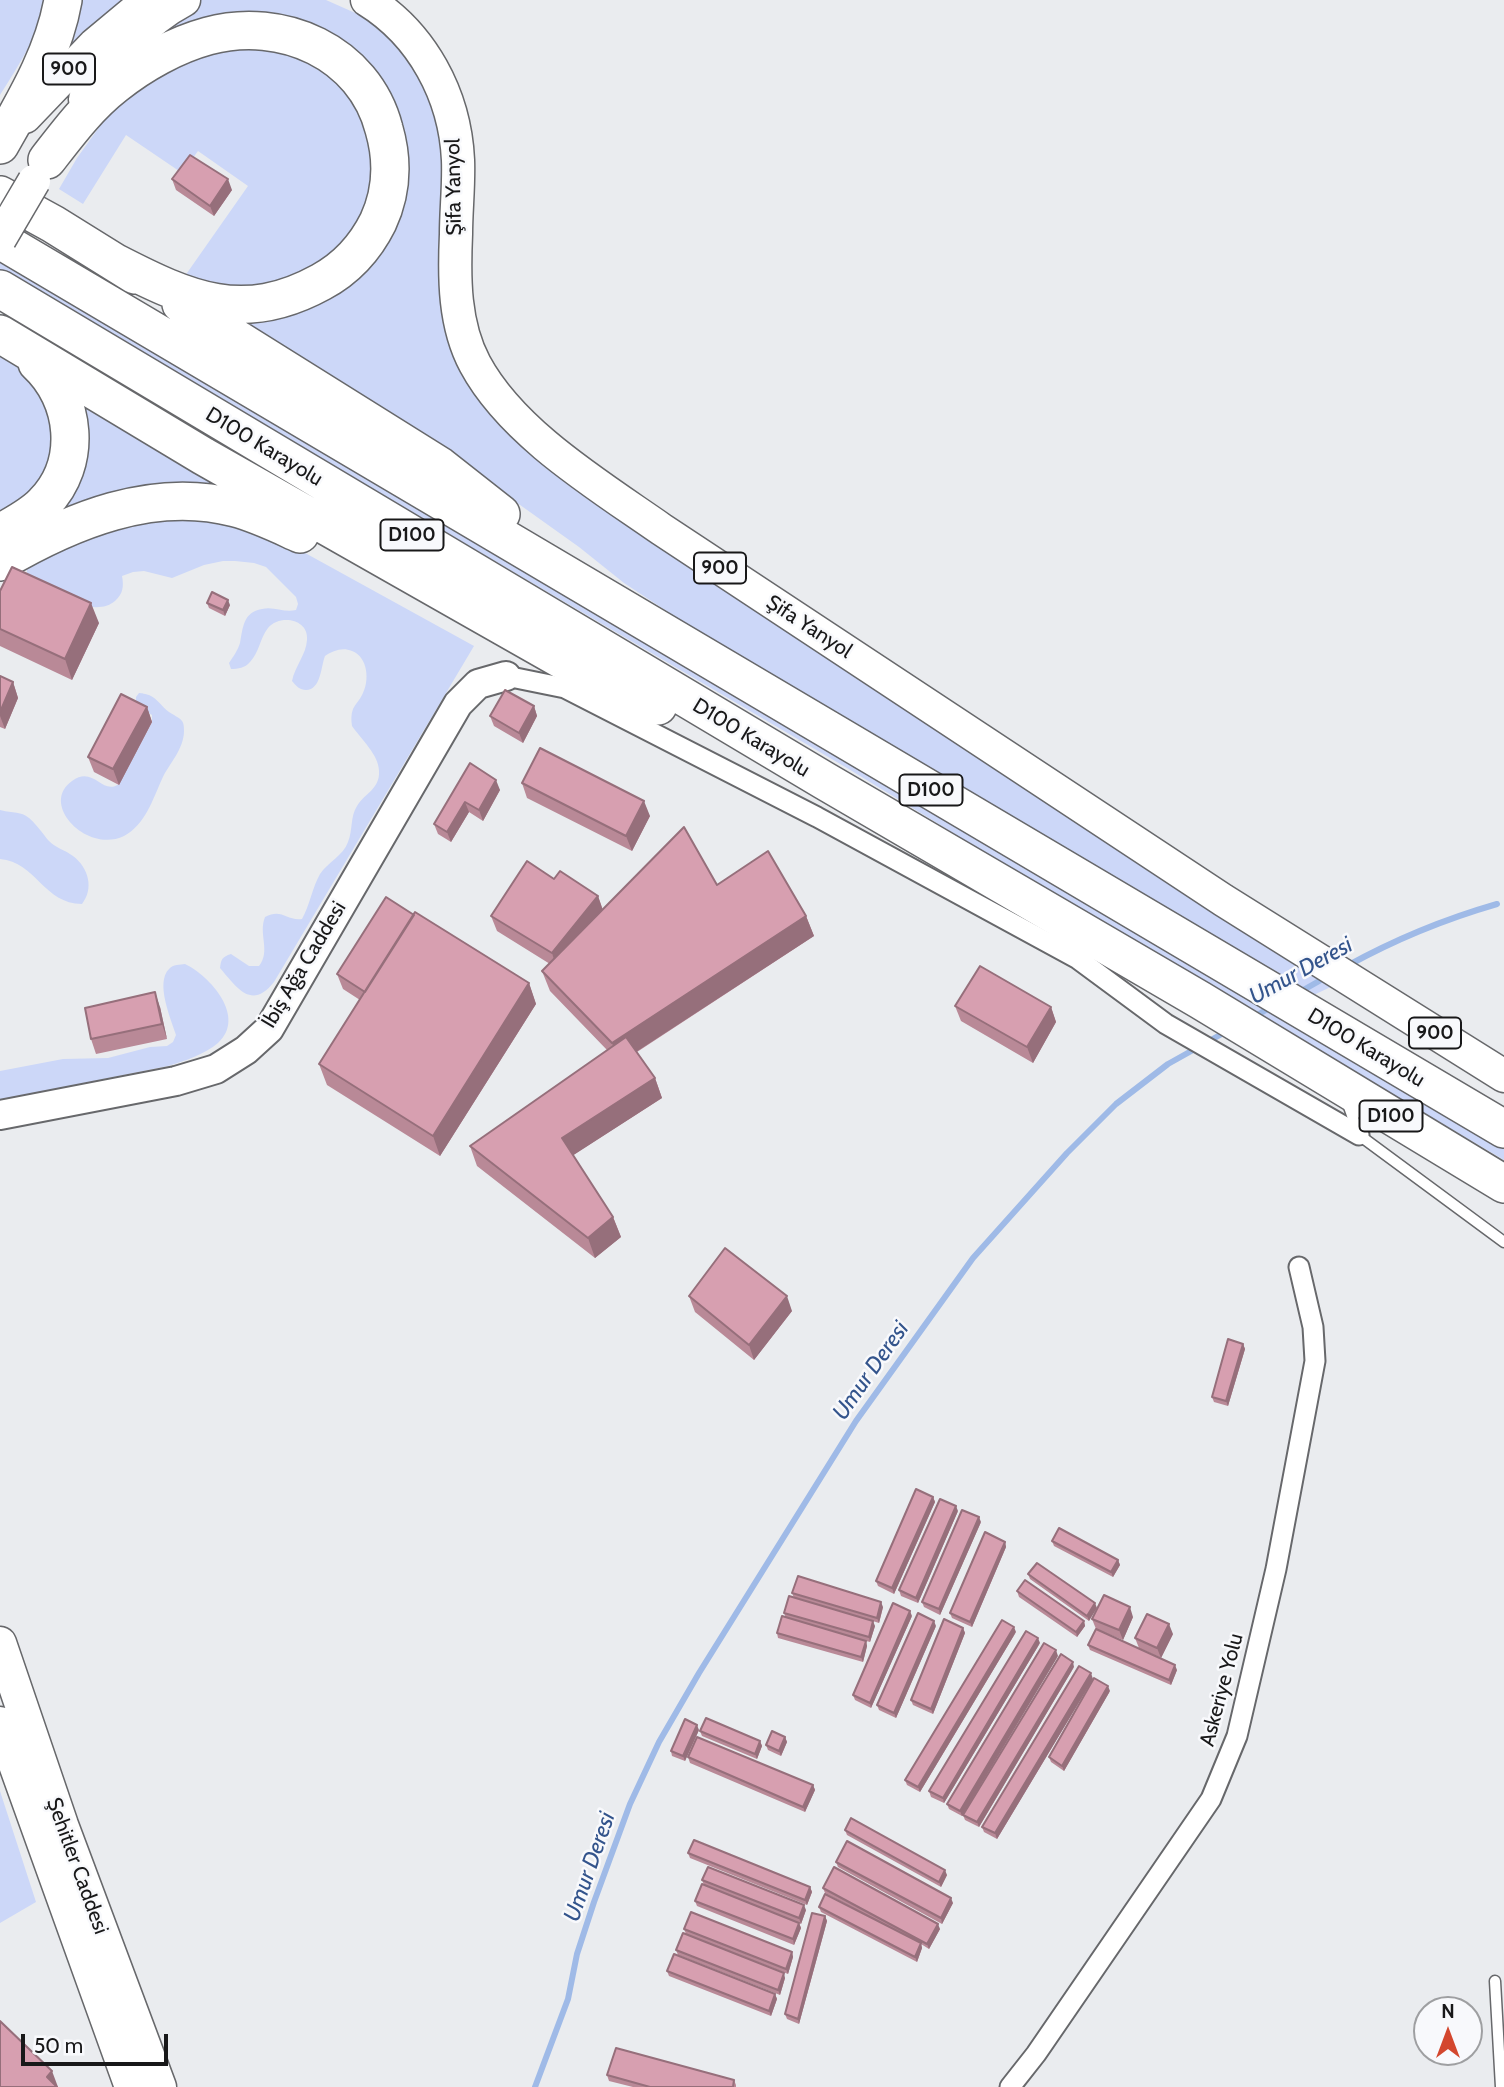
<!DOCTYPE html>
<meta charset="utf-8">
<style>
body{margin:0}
#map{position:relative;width:1504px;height:2087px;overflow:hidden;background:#eaecef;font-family:Cabin,sans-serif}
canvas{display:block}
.north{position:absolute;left:1413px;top:1996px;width:70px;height:70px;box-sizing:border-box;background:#f8f9fc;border:2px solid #9e9fa1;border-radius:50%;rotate:0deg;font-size:19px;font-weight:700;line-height:28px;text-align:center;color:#181819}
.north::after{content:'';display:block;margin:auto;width:24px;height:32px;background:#d3472e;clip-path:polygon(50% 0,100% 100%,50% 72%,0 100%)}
.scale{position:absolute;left:21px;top:2034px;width:147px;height:32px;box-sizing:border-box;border:4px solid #181819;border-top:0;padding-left:9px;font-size:21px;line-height:24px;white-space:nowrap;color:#181819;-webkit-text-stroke:5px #f8f9fc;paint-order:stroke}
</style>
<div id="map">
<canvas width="1504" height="2087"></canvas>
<div class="north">N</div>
<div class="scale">50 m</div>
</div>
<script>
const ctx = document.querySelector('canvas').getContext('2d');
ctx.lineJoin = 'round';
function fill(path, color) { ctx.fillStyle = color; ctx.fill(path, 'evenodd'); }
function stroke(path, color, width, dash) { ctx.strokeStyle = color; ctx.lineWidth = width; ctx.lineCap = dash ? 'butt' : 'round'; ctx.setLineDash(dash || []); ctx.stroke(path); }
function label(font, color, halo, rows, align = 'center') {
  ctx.font = font + ' Cabin,sans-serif'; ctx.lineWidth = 5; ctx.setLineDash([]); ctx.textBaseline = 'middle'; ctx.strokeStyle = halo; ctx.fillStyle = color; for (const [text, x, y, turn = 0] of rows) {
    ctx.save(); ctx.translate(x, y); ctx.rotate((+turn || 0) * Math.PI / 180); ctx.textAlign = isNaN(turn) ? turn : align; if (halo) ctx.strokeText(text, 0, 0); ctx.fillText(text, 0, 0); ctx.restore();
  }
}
fill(new Path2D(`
 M0 0H48C38 35 19 65 0 95Z
 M73 0H130L63 59Z
 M200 0H326L362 16 386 32 423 77 441 124 444 188 440 227 438 274 445 325 457 366 472 390 488 412 519 442 1335 985 1305 999 700 633 624 583 579 547 457 460 211 314 299 308 402 168 320 36 121 65 189 6Z
 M273 41 358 91 379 183 344 255 260 294 180 283 248 186 198 151 182 173 126 135 83 204 59 189 77 158 110 112 122 100 175 61Z
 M0 252 1504 1142V1160L1045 889 847 768 0 270Z
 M0 348 9 355 56 410 50 477 0 520Z
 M72 398 280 511 36 524Z
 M212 518 287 543 474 646 274 982C252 1010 238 989 220 968 221 959 222 957 231 954L249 966H259C271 951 258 934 265 917 282 908 286 921 302 919 310 905 312 888 320 874 328 862 343 856 348 842 353 830 350 817 357 806 365 793 380 789 379 771 379 755 361 739 352 726 351 720 351 714 353 709 355 704 360 700 362 695 370 681 368 657 352 651 342 647 333 651 325 656 321 666 321 690 306 690 300 690 296 686 292 681 295 666 306 655 307 640 309 619 280 614 268 628 260 638 259 653 250 662 245 668 238 669 231 669L229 663C233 657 238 650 240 643 243 628 243 612 262 609 274 606 284 613 296 610L298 604 296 597 266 567 254 563 235 561H223L204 565 172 578 144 571 133 572 122 576C124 586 123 594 115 601 94 619 54 593 32 584L27 574V563L127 521Z
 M139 693C141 693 146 694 149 695 157 698 162 707 169 712 173 715 179 717 182 721 184 723 184 729 184 731 184 749 169 764 162 779 153 799 145 825 124 836 87 854 39 804 72 781 94 765 102 796 119 784L152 722V715L136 705V697Z
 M0 810C7 812 15 812 22 814 32 817 42 833 49 841 56 848 65 850 73 856 89 868 94 889 82 904 44 904 36 862 0 859Z
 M185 964C210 976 247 1017 218 1043 205 1054 185 1061 168 1066L0 1100V1071L63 1059 108 1058 150 1047 167 1046 173 1042 176 1035C171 1019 155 983 169 969 173 964 180 965 185 964Z
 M0 1791 36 1902 0 1923Z`), '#ccd7f8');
stroke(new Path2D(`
 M1347 966C1394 940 1445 919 1497 904
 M1298 993 1328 976
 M1252 1018 1273 1006
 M535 2087 568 1999 577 1954 594 1902 630 1804 659 1742 699 1673 856 1421 973 1258 1067 1153 1116 1104 1168 1064 1227 1031`), '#9fbae7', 6);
const lane = new Path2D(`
 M1347 1101 1359 1135 1504 1242
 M1495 1981 1501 2087`);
const street = new Path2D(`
 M506 676 565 688 817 817 1078 959 1166 1024 1359 1135
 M1010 2087 1036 2054 1211 1799 1237 1736 1276 1569 1315 1361 1313 1327 1299 1267`);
const secondary = new Path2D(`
 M0 1115 176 1081 216 1069 246 1050 269 1029 458 704 478 684 506 676`);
const primary = new Path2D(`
 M367 0C422 34 455 95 458 160 459 185 456 210 456 234 454 278 454 325 475 364 512 433 598 485 661 529L1223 900 1504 1076
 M85 99C111 61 142 22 184 0
 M25 117 94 45 148 0
 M0 1643 62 1825 160 2087
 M0 1723 131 2087`);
const highway = new Path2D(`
 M0 145C26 99 54 52 63 0
 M47 160C68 133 88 106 115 85 141 64 175 45 208 36 282 16 364 52 384 129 393 160 392 192 378 222 365 248 347 268 321 282 243 325 188 300 116 263
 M0 195 53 224 135 275
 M0 240 1504 1129
 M0 289 825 781 1200 1000 1504 1184
 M181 304 440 466 501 514
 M0 334 203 456 564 661 658 706
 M0 533C15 524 32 516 44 503 83 463 76 399 37 363
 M0 562C70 521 153 486 235 508 258 514 278 524 300 534`);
stroke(lane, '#67686b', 13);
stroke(street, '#67686b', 23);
stroke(secondary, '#67686b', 32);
stroke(primary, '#67686b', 35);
stroke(highway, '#67686b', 40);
stroke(lane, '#fff', 10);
stroke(street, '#fff', 19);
stroke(secondary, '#fff', 28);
stroke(primary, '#fff', 32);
stroke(highway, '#fff', 37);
const primaryBridge = new Path2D(`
 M0 239 34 181`);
stroke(primaryBridge, '#67686b', 35, []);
stroke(primaryBridge, '#fff', 32);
fill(new Path2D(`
 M172 179 232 190 214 216 176 190Z
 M0 591 99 623 72 680 0 646Z
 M207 603 230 605 225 616 209 608Z
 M0 676 13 682 18 698 5 729 0 727Z
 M534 706 537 716 523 743 494 726 490 716Z
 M147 707 152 722 119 785 94 772 88 757Z
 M470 763 500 790 483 821 469 812 451 842 438 834 434 824Z
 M522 783 650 816 632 851 527 798Z
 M554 879 598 896 603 910 717 885 806 916 814 936 637 1052 655 1078 662 1098 573 1155 613 1217 621 1237 595 1258 477 1166 470 1146 607 1050 550 991 542 971 550 964 497 931 491 916Z
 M414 915 529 983 536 1004 440 1156 327 1085 319 1064 360 1000 343 989 337 974Z
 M955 1006 1051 1007 1056 1022 1033 1063 961 1021Z
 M160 1007 167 1039 96 1054 91 1039Z
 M689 1296 792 1311 754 1360 695 1312Z
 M1243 1344 1245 1349 1228 1406 1214 1402 1212 1397Z
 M933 1497 935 1502 894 1594 878 1586 876 1581Z
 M958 1511 918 1603 901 1596 899 1590Z
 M981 1522 940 1615 924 1607 922 1602Z
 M1052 1541 1118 1560 1120 1565 1113 1577 1054 1546Z
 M1005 1542 1006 1547 972 1627 952 1618 950 1613Z
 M1028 1574 1095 1603 1089 1621 1030 1579Z
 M1017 1591 1084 1621 1085 1626 1077 1637 1019 1597Z
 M792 1593 883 1607 879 1623 860 1617 875 1626 870 1642 847 1636 866 1641 867 1646 863 1662 778 1638 777 1633 786 1618 784 1613 794 1598Z
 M912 1616 871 1708 855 1700 853 1695Z
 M1133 1617 1123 1640 1096 1629 1092 1619Z
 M936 1626 896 1718 879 1710 877 1705Z
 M963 1628 965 1633 933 1714 913 1705 911 1700Z
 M1016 1632 920 1792 907 1785 905 1780Z
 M1173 1634 1161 1658 1139 1648 1135 1638Z
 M1040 1643 944 1803 931 1797 929 1791Z
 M1088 1645 1177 1670 1171 1685 1090 1650Z
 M1058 1656 962 1816 949 1809 947 1804Z
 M1074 1667 979 1827 965 1820 963 1815Z
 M1093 1679 997 1839 984 1832 982 1827Z
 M1110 1691 1064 1771 1051 1762 1049 1757Z
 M699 1730 685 1761 672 1756 671 1751Z
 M700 1731 760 1741 762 1746 757 1759 702 1736Z
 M785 1737 787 1742 781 1756 768 1750 766 1745Z
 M688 1757 813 1785 815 1790 805 1812 690 1763Z
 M845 1830 947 1875 941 1887 847 1835Z
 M688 1853 810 1887 812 1892 807 1905 690 1858Z
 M836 1862 953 1903 942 1924 838 1867Z
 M702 1880 806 1910 801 1924 799 1923 801 1928 794 1945 697 1906 695 1901 704 1885Z
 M823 1888 940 1929 929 1949 921 1944 922 1948 917 1962 821 1912 819 1907 872 1918 825 1893Z
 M825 1916 827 1921 799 2024 787 2019 785 2014Z
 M684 1929 792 1952 793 1957 788 1974 686 1934Z
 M676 1950 785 1978 780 1995 678 1955Z
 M667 1971 775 1994 777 1999 771 2016 669 1976Z
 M607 2075 734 2080 736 2085V2087H633L609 2081Z`), '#b98997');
fill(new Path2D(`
 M228 179 232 190 214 216 210 206Z
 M228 600 230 605 225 616 223 610Z
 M91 603 99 623 72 680 65 659Z
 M13 682 18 698 5 729 0 716V712Z
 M534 706 537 716 523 743 519 733Z
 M147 707 152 722 119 785 113 769Z
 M496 780 500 790 483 821 479 810Z
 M644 801 650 816 632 851 626 836Z
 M465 802 469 812 451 842 447 832Z
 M598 896 603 911 557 969 552 953Z
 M806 916 814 936 619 1063 612 1043Z
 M529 983 536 1004 440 1156 433 1136Z
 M155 992 160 1007 167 1039 162 1024Z
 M1051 1007 1056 1022 1033 1063 1027 1047Z
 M655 1078 662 1098 569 1158 562 1138Z
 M613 1217 621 1237 595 1258 588 1238Z
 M787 1296 792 1311 754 1360 749 1345Z
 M1243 1344 1245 1349 1228 1406 1226 1401Z
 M933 1497 935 1502 894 1594 892 1588Z
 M956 1506 958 1511 918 1603 916 1598Z
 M979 1517 981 1522 940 1615 939 1609Z
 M1005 1542 1006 1547 972 1627 970 1622Z
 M1118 1560 1120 1565 1113 1577 1111 1572Z
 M881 1602 883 1607 879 1623 877 1618Z
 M1095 1603 1097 1608 1089 1621 1087 1616Z
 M1130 1607 1133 1617 1123 1640 1119 1630Z
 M910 1611 912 1616 871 1708 870 1703Z
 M873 1621 875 1626 870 1642 869 1637Z
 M934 1621 936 1626 896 1718 894 1713Z
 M1084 1621 1085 1626 1077 1637 1076 1632Z
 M1169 1624 1173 1634 1161 1658 1157 1648Z
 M1014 1627 1016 1632 920 1792 918 1787Z
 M963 1628 965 1633 933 1714 931 1709Z
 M1038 1638 1040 1643 944 1803 943 1798Z
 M866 1641 867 1646 863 1662 861 1657Z
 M1056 1650 1058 1656 962 1816 960 1811Z
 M1073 1662 1074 1667 979 1827 977 1822Z
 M1175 1665 1177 1670 1171 1685 1169 1680Z
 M1091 1673 1093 1679 997 1839 995 1833Z
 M1108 1686 1110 1691 1064 1771 1062 1766Z
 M697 1725 699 1730 685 1761 683 1756Z
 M785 1737 787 1742 781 1756 779 1751Z
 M760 1741 762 1746 757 1759 755 1754Z
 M813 1785 815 1790 805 1812 803 1807Z
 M945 1870 947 1875 941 1887 939 1882Z
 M810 1887 812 1892 807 1905 805 1900Z
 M951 1898 953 1903 942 1924 941 1918Z
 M804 1905 806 1910 801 1924 799 1918Z
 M825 1916 827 1921 799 2024 798 2019Z
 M799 1923 801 1928 794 1945 793 1939Z
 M938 1924 940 1929 929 1949 927 1944Z
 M921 1943 922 1948 917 1962 915 1957Z
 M792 1952 793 1957 788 1974 786 1969Z
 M784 1973 785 1978 780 1995 778 1990Z
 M775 1994 777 1999 771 2016 769 2011Z
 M52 2071 58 2087H51L47 2077Z`), '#966f7b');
const building = new Path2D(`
 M190 155 228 179 210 206 172 179Z
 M12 567 91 603 65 659 0 629V591Z
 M212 592 228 600 223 610 207 603Z
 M0 676 13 682 0 712Z
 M505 690 534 706 519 733 490 716Z
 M121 694 147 707 113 769 88 757Z
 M540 748 644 801 626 836 522 783Z
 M470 763 496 780 479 810 465 802 447 832 434 824Z
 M684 827 717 885 768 851 806 916 612 1043 542 971Z
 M527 861 554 879 560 871 598 896 552 953 491 916Z
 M386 897 414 915 365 992 337 974Z
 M415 912 529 983 433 1136 319 1064Z
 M980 966 1051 1007 1027 1047 955 1006Z
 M155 992 162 1024 91 1039 85 1008Z
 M626 1037 655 1078 562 1138 613 1217 588 1238 470 1146Z
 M725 1248 787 1296 749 1345 689 1296Z
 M1228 1339 1243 1344 1226 1401 1212 1397Z
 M916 1489 933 1497 892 1588 876 1581Z
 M940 1499 956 1506 916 1598 899 1590Z
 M962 1510 979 1517 939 1609 922 1602Z
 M1059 1528 1118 1560 1111 1572 1052 1541Z
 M985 1532 1005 1542 970 1622 950 1613Z
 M1037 1563 1095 1603 1087 1616 1028 1574Z
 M798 1576 881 1602 877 1618 792 1593Z
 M1025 1580 1084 1621 1076 1632 1017 1591Z
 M1104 1595 1130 1607 1119 1630 1092 1619Z
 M789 1596 873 1621 869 1637 784 1613Z
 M893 1603 910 1611 870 1703 853 1695Z
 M918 1613 934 1621 894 1713 877 1705Z
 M1147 1614 1169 1624 1157 1648 1135 1638Z
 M782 1616 866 1641 861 1657 777 1633Z
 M944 1619 963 1628 931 1709 911 1700Z
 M1002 1620 1014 1627 918 1787 905 1780Z
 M1096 1629 1175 1665 1169 1680 1088 1645Z
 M1026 1631 1038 1638 943 1798 929 1791Z
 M1044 1643 1056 1650 960 1811 947 1804Z
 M1061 1654 1073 1662 977 1822 963 1815Z
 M1079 1666 1091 1673 995 1833 982 1827Z
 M1094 1678 1108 1686 1062 1766 1049 1757Z
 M706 1718 760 1741 755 1754 700 1731Z
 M685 1719 697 1725 683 1756 671 1751Z
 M772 1731 785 1737 779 1751 766 1745Z
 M697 1737 813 1785 803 1807 688 1757Z
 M851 1818 945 1870 939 1882 845 1830Z
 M694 1840 810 1887 805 1900 688 1853Z
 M847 1841 951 1898 941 1918 836 1862Z
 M708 1867 804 1905 799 1918 702 1880Z
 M834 1867 938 1924 927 1944 823 1888Z
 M702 1884 799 1923 793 1939 695 1901Z
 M825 1894 921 1943 915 1957 819 1907Z
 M691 1912 792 1952 786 1969 684 1929Z
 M812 1913 825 1916 798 2019 785 2014Z
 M683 1933 784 1973 778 1990 676 1950Z
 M674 1954 775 1994 769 2011 667 1971Z
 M0 2021 52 2071 47 2077 57 2087H0Z
 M616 2048 734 2080 733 2087H650L607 2075Z`);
fill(building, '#d79fb0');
stroke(building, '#966f7b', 2);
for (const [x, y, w] of [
 [69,69,52],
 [412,535,63],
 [720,568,52],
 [931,790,63],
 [1435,1033,52],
 [1391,1116,63]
]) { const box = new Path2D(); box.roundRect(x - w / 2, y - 15.5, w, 31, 5); ctx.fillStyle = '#f8f9fc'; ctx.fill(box); stroke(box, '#181819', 2); }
label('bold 19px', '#181819', null, [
 ["900",69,69],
 ["D100",412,535],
 ["900",720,568],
 ["D100",931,790],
 ["900",1435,1033],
 ["D100",1391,1116]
]);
label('21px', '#181819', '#f8f9fc', [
 ["Şifa Yanyol",454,187,-91],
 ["D100 Karayolu",264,447,31],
 ["Şifa Yanyol",809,627,33],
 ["D100 Karayolu",751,738,31],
 ["İbiş Ağa Caddesi",304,965,-59],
 ["D100 Karayolu",1366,1048,31],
 ["Askeriye Yolu",1222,1690,-75],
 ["Şehitler Caddesi",77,1866,70]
]);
label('italic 23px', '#33548c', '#f8f9fc', [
 ["Umur Deresi",1301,971,-29],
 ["Umur Deresi",871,1371,-55],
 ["Umur Deresi",590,1867,-71]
]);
</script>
